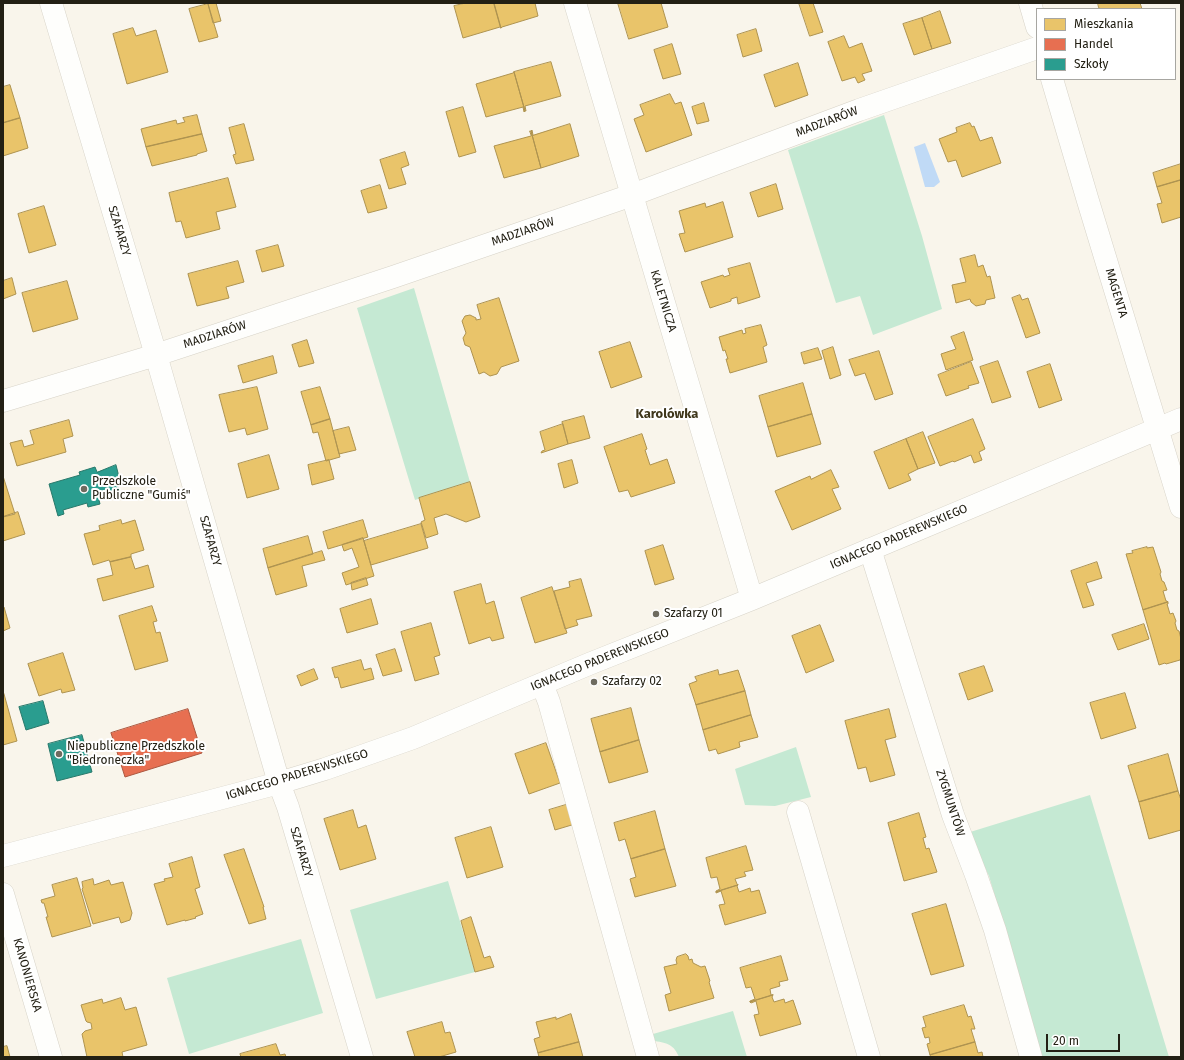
<!DOCTYPE html>
<meta charset="utf-8">
<style>
body{margin:0}
#map{position:relative;width:1184px;height:1060px;overflow:hidden;background:#f9f5eb;font-family:"Fira Sans",sans-serif}
canvas{display:block}
.frame{position:absolute;inset:0;border:4px solid #232014;pointer-events:none}
.legend{position:absolute;left:1036px;top:8px;width:140px;height:72px;box-sizing:border-box;background:#fff;border:1px solid #a7a6a1;margin:0;padding:5px 7px;list-style:none;font-size:12px;color:#232014}
.legend li{display:flex;align-items:center;gap:8px;height:20px}
.legend b{width:20px;border:1px solid #a7a6a1}
.scale{position:absolute;left:1046px;top:1034px;width:74px;height:18px;box-sizing:border-box;border:2px solid #232014;border-top:0;padding-left:5px;font-size:12px;line-height:14px;white-space:nowrap;color:#232014;-webkit-text-stroke:3px #fff;paint-order:stroke}
</style>
<div id="map">
<canvas width="1184" height="1060"></canvas>
<div class="frame"></div>
<ul class="legend">
<li><b style="height:11px;background:#e9c46a"></b>Mieszkania</li>
<li><b style="height:11px;background:#e76f51"></b>Handel</li>
<li><b style="height:11px;background:#2a9d8f"></b>Szkoły</li>
</ul>
<div class="scale">20 m</div>
</div>
<script>
const ctx = document.querySelector('canvas').getContext('2d');
ctx.lineJoin = 'round';
function fill(path, color) { ctx.fillStyle = color; ctx.fill(path, 'evenodd'); }
function stroke(path, color, width, dash) { ctx.strokeStyle = color; ctx.lineWidth = width; ctx.lineCap = dash ? 'butt' : 'round'; ctx.setLineDash(dash || []); ctx.stroke(path); }
function label(font, color, halo, rows, align = 'center') {
  ctx.font = font + ' "Fira Sans",sans-serif'; ctx.lineWidth = 4; ctx.setLineDash([]); ctx.textBaseline = 'middle'; ctx.strokeStyle = halo; ctx.fillStyle = color; for (const [text, x, y, turn = 0] of rows) {
    ctx.save(); ctx.translate(x, y); ctx.rotate((+turn || 0) * Math.PI / 180); ctx.textAlign = isNaN(turn) ? turn : align; if (halo) ctx.strokeText(text, 0, 0); ctx.fillText(text, 0, 0); ctx.restore();
  }
}
fill(new Path2D(`
 M884 115 922 236 942 309 873 335 860 296 836 303 788 150Z
 M414 288 470 482 415 500 357 308Z
 M796 747 811 797 775 806 745 805 735 769Z
 M1090 795 1169 1057H1042L989 876 967 833Z
 M448 881 475 972 376 999 350 910Z
 M301 939 323 1013 189 1054 167 978Z
 M733 1011 747 1057H679C674 1045 668 1043 655 1041L653 1034Z`), '#c5e9d3');
fill(new Path2D(`
 M925 143 940 182 934 187H925L914 147Z`), '#c0daf6');
const homes = new Path2D(`
 M213 3H216L221 21 213 23 208 4Z
 M466 3H494L501 28 500 27 463 38 454 6Z
 M494 3H535L538 16 502 27 501 28Z
 M618 3H661L668 27 629 39Z
 M799 3H813L823 32 810 36Z
 M1098 3H1140L1142 9H1101L1099 8Z
 M208 4 218 37 199 42 189 9Z
 M940 11 951 43 932 49 922 18Z
 M922 18 932 49 914 55 903 24Z
 M133 28 136 36 156 30 168 72 127 84 113 34Z
 M756 29 762 51 743 57 737 35Z
 M844 36 849 48 862 43 872 71 862 74 865 80 858 83 855 77 842 81 828 42Z
 M672 44 681 74 663 79 654 50Z
 M551 62 561 96 525 106 526 111H525L514 72Z
 M798 63 808 95 775 107 764 75Z
 M514 72 525 111 524 112 523 107 486 117 476 84 513 73Z
 M10 85 20 118 3 123V87Z
 M670 94 675 104 681 102 692 135 646 152 634 119 644 115 640 105Z
 M704 103 709 121 697 124 692 107Z
 M463 107 476 152 459 157 446 112Z
 M197 115 202 134 146 147 141 129 176 120 177 124 185 122 183 118Z
 M20 118 28 148 3 156V123Z
 M970 123 972 127 974 126 980 141 992 137 1001 163 962 177 956 160 948 162 939 139 957 132 956 128Z
 M244 124 254 160 236 164 233 155 236 154 229 128Z
 M570 124 579 156 541 168 531 131 532 130 533 135Z
 M530 131H531L541 168 504 178 494 146 531 136Z
 M202 134 207 151 197 154V155L152 166 146 147Z
 M405 152 409 165 401 168 406 184 389 189 380 160Z
 M1181 164V180L1157 187 1153 173Z
 M228 178 236 207 216 212 220 229 186 238 181 221 176 222 169 193Z
 M1181 180V217L1162 223 1157 204 1162 203 1157 187Z
 M776 184 783 209 758 217 750 193Z
 M380 185 387 208 368 213 361 191Z
 M723 202 733 237 685 252 679 234 685 233 679 211 705 203 706 207Z
 M44 206 56 245 29 253 18 214Z
 M278 245 284 266 262 272 256 251Z
 M975 255 978 267 983 265 987 277 990 276 995 298 986 300 985 304 976 306 971 302 970 299 956 303 952 285 966 282 960 259Z
 M238 261 244 282 226 287 229 298 197 306 188 274Z
 M750 263 760 297 738 304 737 297 731 299V301L710 308 701 282 723 275 724 277 730 275 728 269Z
 M12 278 16 294 3 299V281Z
 M67 281 78 319 33 332 22 293Z
 M1020 295 1022 300 1028 298 1040 333 1026 338 1012 298Z
 M499 298 519 361 501 367 497 374 490 376 484 372 479 374 470 347 465 345 463 338 466 333 462 321 465 316 470 315 476 318V320L481 319 477 305Z
 M761 325 767 345 763 347 767 362 730 373 726 359H728L725 350 723 351 719 337 742 330 743 334 746 333 745 329Z
 M964 332 973 360 946 370 941 354 956 349 951 337Z
 M307 340 314 363 299 367 292 345Z
 M630 342 642 377 611 388 599 352Z
 M833 347 841 375 830 379 822 351Z
 M818 348 822 359 804 364 801 353Z
 M879 351 893 394 875 400 865 373 855 376 849 360Z
 M273 356 277 373 243 383 238 366Z
 M998 361 1011 397 992 403 980 367Z
 M971 362 979 383 968 386 969 388 946 396 938 375Z
 M1050 364 1062 400 1039 408 1027 372Z
 M803 383 812 414 768 427 759 396Z
 M257 387 268 429 247 435 245 428 229 432 219 395Z
 M320 387 330 419 311 425 301 392Z
 M812 414 821 444 777 457 768 427Z
 M584 416 590 438 568 444 562 422Z
 M330 419 340 457 326 461 318 432 313 433 311 425Z
 M973 419 985 449 979 452 982 460 974 463 971 455 954 462 953 461 940 466 928 437Z
 M69 420 73 436 63 439 66 452 17 466 10 443 22 440 24 447 34 444 30 431Z
 M563 424 568 444 541 453 542 451 545 450 540 432Z
 M349 427 356 450 339 454 333 431Z
 M923 432 935 463 918 469 906 439Z
 M642 434 647 449 645 450 650 465 667 459 675 483 631 497 628 490 619 492 604 447Z
 M906 439 918 469 908 474 911 480 889 489 874 452Z
 M269 455 279 489 247 498 238 464Z
 M329 460 334 479 312 485 308 465Z
 M572 460 578 483 564 488 558 464Z
 M831 470 839 487 832 489 841 509 792 530 775 491 810 476 811 479Z
 M3 476 15 514 3 517Z
 M470 482 480 517 466 522 446 514 434 518 438 534 426 538 421 522 425 520 419 498Z
 M18 512 25 534 3 541V517Z
 M121 520 122 524 135 520 144 550 131 554V557L110 562 109 560 93 565 84 534 100 530 99 526Z
 M363 520 368 537 328 549 323 532Z
 M421 524 428 548 371 565 364 541Z
 M308 536 313 554 268 568 263 549Z
 M363 538 374 576 346 585 342 573 359 567 352 548 344 551 342 545Z
 M663 545 674 579 655 585 645 551Z
 M1147 547V548L1153 547 1161 572 1160 574 1162 581 1164 582 1167 590 1163 591 1166 601H1167L1168 602 1143 610 1126 554 1133 553 1132 551Z
 M322 551 325 560 302 566 307 586 276 595 268 568Z
 M131 557 135 569 148 565 154 587 103 601 97 579 113 575 110 562Z
 M1097 562 1102 578 1086 583 1094 605 1083 608 1071 571Z
 M366 578 368 585 352 590 351 583Z
 M581 579 592 616 576 620 578 625 565 629 554 591 570 587 569 582Z
 M481 584 486 604 494 601 504 638 492 641 490 637 469 644 454 592Z
 M552 587 567 633 535 643 521 598Z
 M371 599 378 624 347 633 340 609Z
 M1168 602V604H1167L1170 614 1173 613 1176 621 1175 623 1177 630 1179 631 1181 639V658L1180 660 1166 664 1165 663 1159 665 1143 610Z
 M152 606 157 621 153 622 156 633 160 632 168 661 135 670 119 616Z
 M3 607H4L10 628 3 631Z
 M431 623 440 655 434 657 439 674 415 681 401 632Z
 M1144 624 1149 639 1118 650 1112 635Z
 M820 625 834 661 806 673 792 636Z
 M395 649 402 671 383 676 376 655Z
 M63 653 75 690 62 693 61 689 39 696 28 664Z
 M361 660 364 670 371 668 374 679 341 688 338 677 335 678 332 668Z
 M984 666 993 691 968 700 959 674Z
 M314 669 318 679 301 686 297 676Z
 M718 670 719 675 738 670 745 691 696 705 689 684 697 681 695 677Z
 M745 691 751 715 703 730 696 705Z
 M1125 693 1136 728 1101 739 1090 703Z
 M4 694 17 741 3 745V695Z
 M631 708 639 740 600 752 591 719Z
 M889 709 896 737 885 740 895 775 870 782 866 767 858 769 845 721Z
 M751 715 758 737 739 742 740 747 718 754 716 749 709 751 703 730Z
 M639 740 648 772 609 783 600 752Z
 M546 743 560 783 529 794 515 754Z
 M1168 754 1178 791 1139 802 1128 766Z
 M1178 791 1181 800V830L1149 839 1139 802Z
 M569 804 575 824 555 830 549 810Z
 M353 810 358 828 366 825 376 859 340 870 324 819Z
 M655 811 665 849 631 859 625 839 619 841 614 823Z
 M919 813 926 837 923 838 926 849 929 848 937 872 904 881 888 823Z
 M491 827 503 867 467 878 455 838Z
 M746 846 753 870 744 872 746 876 735 879 737 884 738 885 716 892V891L720 889 717 877 711 878 706 858Z
 M244 849 264 907H263L266 919 249 924 224 855Z
 M665 849 676 886 635 897 630 879 636 877 631 859Z
 M192 857 200 887 195 889 203 914 195 917 196 918 185 921V920L167 925 154 884 165 881 164 879 173 877 169 864Z
 M77 878 91 926 52 937 46 917H48L44 903H42L41 900 55 896 52 885Z
 M93 879 94 885 109 880 111 885 123 882 132 913 130 920 121 923 119 917 93 924 82 889 83 888 82 882Z
 M738 885 737 886 739 892 750 888 751 892 759 890 766 913 725 925 719 905 725 904 721 891 716 893V892Z
 M946 904 964 966 931 975 912 914Z
 M471 917 484 958 490 956 494 967 475 972 461 921Z
 M686 954 688 956 689 960 692 959 693 963 701 967 705 966 710 981 709 982 714 998 669 1011 665 995 671 993 664 967 677 964 676 960 677 957Z
 M781 956 788 980 779 982 780 986 770 989 771 995H773L750 1002V1001L755 999 751 987 746 988 740 968Z
 M773 995 772 997 774 1002 784 999 785 1003 793 1000 801 1024 760 1036 754 1015 759 1014 756 1001 751 1003 750 1002Z
 M121 998 125 1010 136 1007 147 1045 122 1052 123 1057H87L82 1034 85 1031 92 1029 91 1023 87 1022 86 1021 81 1005 102 999 103 1003Z
 M964 1005 968 1017 971 1016 975 1029H971L975 1042 930 1055 927 1044 930 1043 929 1037 925 1038 922 1028 926 1027 923 1017Z
 M571 1014 579 1042 538 1053 534 1039 540 1037 536 1022 556 1017V1019Z
 M442 1022 445 1033 450 1032 456 1052 439 1057H415L407 1032Z
 M579 1042 583 1057H539L538 1053Z
 M975 1042 978 1053 982 1052 983 1057H931L930 1055Z
 M276 1044 280 1055 285 1054 286 1057H241L240 1054Z
 M7 1046 10 1057H3V1047Z`);
fill(homes, '#e9c46a');
stroke(homes, '#ae9350', 1);
const shops = new Path2D(`
 M188 709 202 753 125 777 111 733Z`);
fill(shops, '#e76f51');
stroke(shops, '#ac573f', 1);
const schools = new Path2D(`
 M116 465 120 481 117 482 120 494 99 500 100 504 88 507 87 503 63 510 64 514 58 516 49 484 80 475 79 472 95 467 97 472Z
 M43 701 49 723 26 730 19 707Z
 M82 735 92 772 57 781 48 744Z`);
fill(schools, '#2a9d8f');
stroke(schools, '#28786a', 1);
const minor = new Path2D(`
 M51 3 156 355 279 783 288 807 362 1057
 M575 3 752 599
 M1030 3 1037 27
 M1052 79 1088 201 1181 507
 M3 401 156 355 393 277 632 195 859 110 1037 48
 M870 549 953 815 976 875 995 930 1031 1057
 M542 684 549 702 648 1057
 M798 812 869 1057
 M3 856 279 783 325 769 413 738 589 664 752 599 1181 419
 M3 894 51 1057`);
stroke(minor, '#d7d3c8', 23);
stroke(minor, '#fefefc', 22);
for (const [x, y, r, color] of [
 [84,489,4,"#6e6b5f"],
 [656,614,4,"#6e6b5f"],
 [594,682,4,"#6e6b5f"],
 [59,754,4,"#6e6b5f"]
]) { const dot = new Path2D(); dot.arc(x, y, r, 0, 2 * Math.PI); ctx.fillStyle = color; ctx.fill(dot); stroke(dot, '#fff', 1.5); }
label('12px', '#232014', '#fff', [
 ["MADZIARÓW",827,122,-21],
 ["SZAFARZY",119,231,73],
 ["MADZIARÓW",523,232,-19],
 ["MAGENTA",1116,293,73],
 ["KALETNICZA",663,301,73],
 ["MADZIARÓW",215,335,-18],
 ["IGNACEGO PADEREWSKIEGO",899,537,-23],
 ["SZAFARZY",210,541,74],
 ["IGNACEGO PADEREWSKIEGO",600,660,-22],
 ["IGNACEGO PADEREWSKIEGO",297,775,-17],
 ["ZYGMUNTÓW",950,803,72],
 ["SZAFARZY",301,852,73],
 ["KANONIERSKA",27,975,74]
]);
label('12px', '#232014', '#fff', [
 ["Przedszkole",92,482],
 ["Publiczne \"Gumiś\"",92,496],
 ["Szafarzy 01",664,614],
 ["Szafarzy 02",602,682],
 ["Niepubliczne Przedszkole",67,747],
 ["\"Biedroneczka\"",67,761]
], 'left');
label('bold 13px', '#3f371c', '#fff', [
 ["Karolówka",667,414]
]);
</script>
